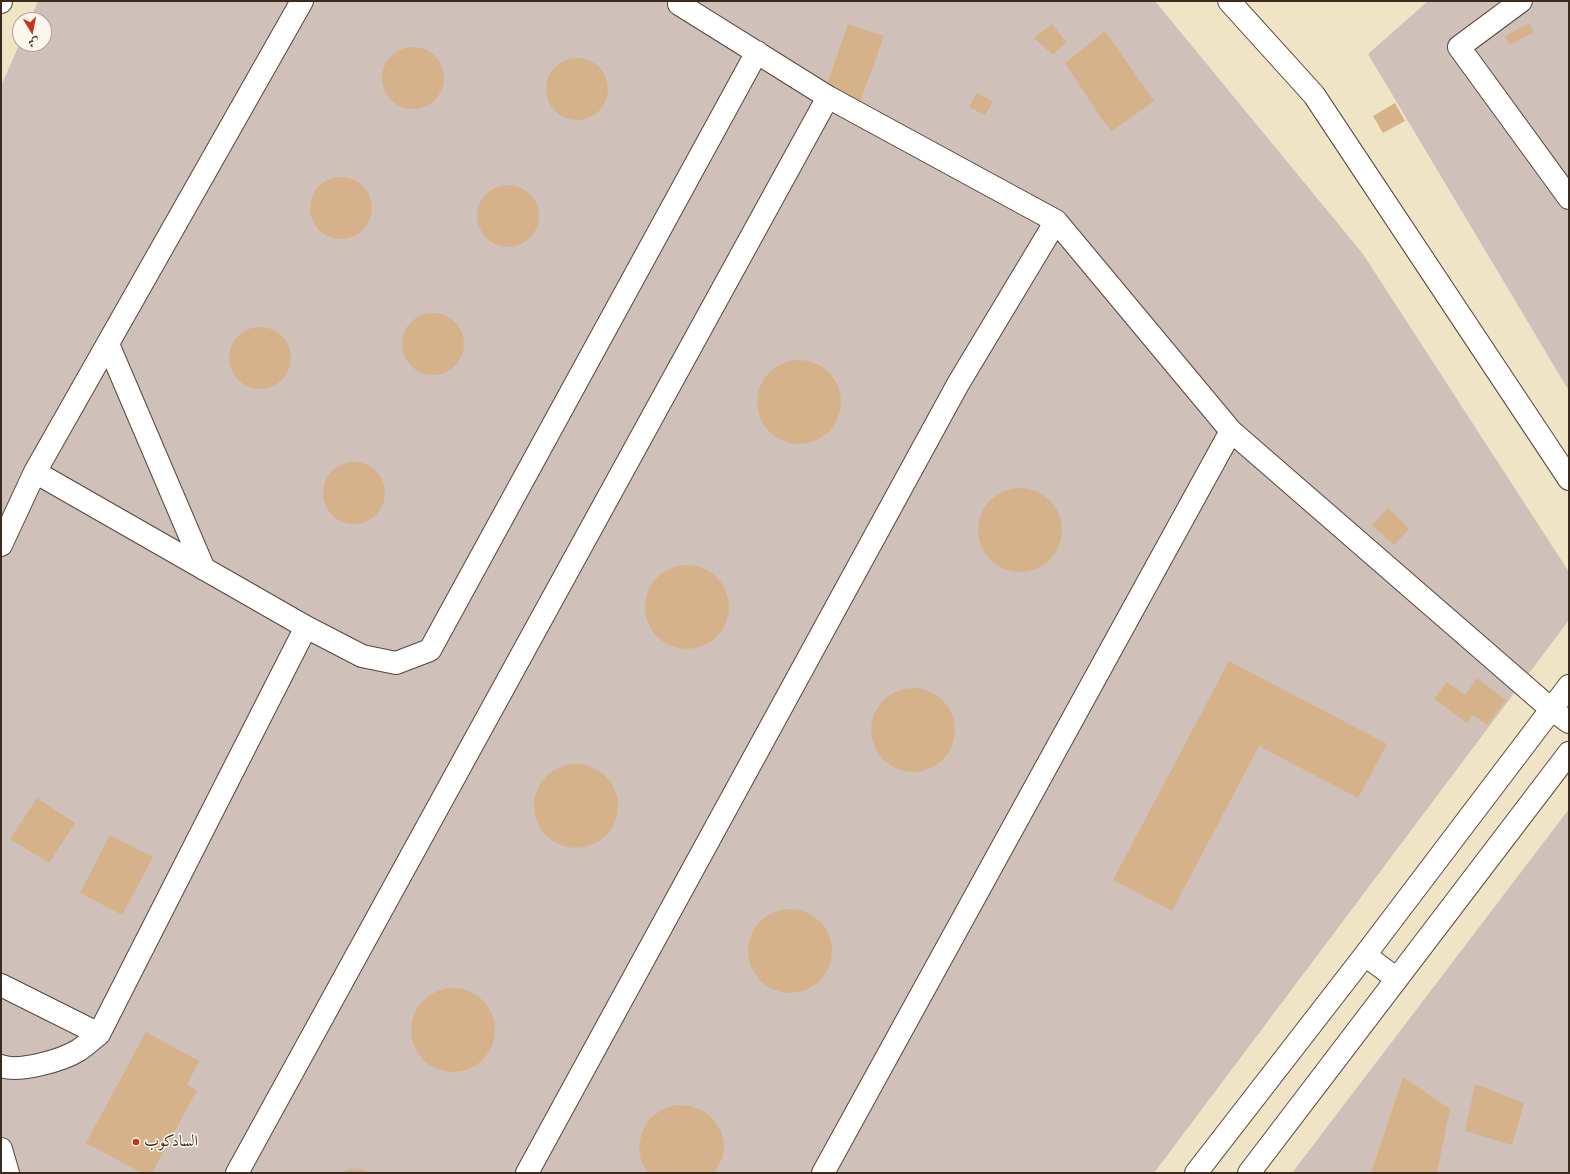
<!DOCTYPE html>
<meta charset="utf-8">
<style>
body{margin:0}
#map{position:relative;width:1570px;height:1174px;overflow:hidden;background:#f0e4c7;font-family:"EB Garamond",Amiri,serif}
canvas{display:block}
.frame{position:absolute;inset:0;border:2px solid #3b2a1e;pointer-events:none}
.north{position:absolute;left:12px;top:12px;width:40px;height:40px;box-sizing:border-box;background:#fbf7ec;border:1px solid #aea59a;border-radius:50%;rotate:170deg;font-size:11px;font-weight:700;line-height:16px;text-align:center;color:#3b2a1e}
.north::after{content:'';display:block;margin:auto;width:14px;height:18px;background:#c8321e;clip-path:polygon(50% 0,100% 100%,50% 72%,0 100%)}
</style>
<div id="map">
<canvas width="1570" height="1174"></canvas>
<div class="frame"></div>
<div class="north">ش</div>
</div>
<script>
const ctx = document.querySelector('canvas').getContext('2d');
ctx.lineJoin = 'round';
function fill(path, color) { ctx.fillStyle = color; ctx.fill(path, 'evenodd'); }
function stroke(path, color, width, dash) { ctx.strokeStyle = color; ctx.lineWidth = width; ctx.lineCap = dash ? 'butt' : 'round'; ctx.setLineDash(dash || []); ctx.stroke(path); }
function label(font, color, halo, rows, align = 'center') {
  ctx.font = font + ' "EB Garamond",Amiri,serif'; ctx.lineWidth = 3; ctx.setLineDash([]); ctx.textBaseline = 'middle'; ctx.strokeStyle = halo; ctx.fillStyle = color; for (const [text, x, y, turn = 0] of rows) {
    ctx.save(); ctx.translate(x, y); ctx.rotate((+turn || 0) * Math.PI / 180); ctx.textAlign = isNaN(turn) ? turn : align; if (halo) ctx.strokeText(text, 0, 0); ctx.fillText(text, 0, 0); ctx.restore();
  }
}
fill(new Path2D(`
 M38 1H1155L1363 254 1569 572V620L1154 1173H1V86L20 43V44H44V20H30Z
 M1428 1H1569V391L1368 54Z
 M1569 809V1173H1292Z`), '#cfc1ba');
fill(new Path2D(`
 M1529 23 1534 32 1510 45 1505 36Z
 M848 24 884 36 860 102 825 90Z
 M1052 24 1066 42 1053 55 1034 38Z
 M1105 31 1154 101 1112 131 1104 122 1065 63Z
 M382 78a31 31 0 1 1 62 0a31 31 0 1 1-62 0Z
 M546 89a31 31 0 1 1 62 0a31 31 0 1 1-62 0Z
 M977 93 993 102 985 115 969 107Z
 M1395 103 1405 121 1383 133 1373 116Z
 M310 208a31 31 0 1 1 62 0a31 31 0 1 1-62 0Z
 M477 216a31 31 0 1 1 62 0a31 31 0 1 1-62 0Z
 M402 344a31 31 0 1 1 62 0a31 31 0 1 1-62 0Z
 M229 358a31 31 0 1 1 62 0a31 31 0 1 1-62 0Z
 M757 402a42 42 0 1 1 84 0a42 42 0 1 1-84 0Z
 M323 493a31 31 0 1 1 62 0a31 31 0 1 1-62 0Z
 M978 530a42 42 0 1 1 84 0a42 42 0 1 1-84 0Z
 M1388 508 1409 529 1394 545 1372 525Z
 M645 607a42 42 0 1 1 84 0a42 42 0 1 1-84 0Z
 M1229 661 1387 744 1358 798 1259 746 1172 911 1113 880Z
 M1477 678 1506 700 1487 725 1473 715 1467 723 1434 699 1447 682 1465 695Z
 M871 730a42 42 0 1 1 84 0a42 42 0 1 1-84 0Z
 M534 806a42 42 0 1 1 84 0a42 42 0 1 1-84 0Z
 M37 798 75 823 49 863 10 839Z
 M110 835 153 857 122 915 80 893Z
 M748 951a42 42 0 1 1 84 0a42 42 0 1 1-84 0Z
 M411 1030a42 42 0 1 1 84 0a42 42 0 1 1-84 0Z
 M146 1032 199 1061 187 1085 197 1090 152 1173H142L86 1143Z
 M1403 1077 1450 1109 1437 1173H1371Z
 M1475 1084 1524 1103 1512 1145 1465 1131Z
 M675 1105 690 1106 704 1111 714 1120 721 1131 724 1144 723 1157 714 1173H648L641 1161 639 1146 642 1132 649 1119 661 1110Z
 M351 1169 364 1170 370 1173H339Z`), '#d5b289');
const minor = new Path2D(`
 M681 1 679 4 828 97 1056 221 1231 431 1551 709 1569 722
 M1229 1 1314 95 1569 479
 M1521 1 1459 47 1569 198
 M1 2V1
 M108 344 204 569
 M1 545 35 472 302 1
 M306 627 362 656 396 663 430 650 757 52
 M1365 955 1397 979
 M1 985 99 1034 306 627 35 472
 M1 1066C19 1073 63 1060 79 1050 86 1045 93 1039 99 1034
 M1 1149 8 1173
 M237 1173 828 97
 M527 1173 958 384 1056 221
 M823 1173 1231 431
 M1196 1173 1365 955 1569 686
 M1249 1173 1569 753`);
stroke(minor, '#564637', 24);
stroke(minor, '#fff', 22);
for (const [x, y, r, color] of [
 [136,1142,4,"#c8321e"]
]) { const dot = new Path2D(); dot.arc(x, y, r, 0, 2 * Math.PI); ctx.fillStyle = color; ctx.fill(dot); stroke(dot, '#fbf7ec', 1.5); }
label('16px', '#3b2a1e', '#fbf7ec', [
 ["السادكوب",144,1142]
], 'left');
</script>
